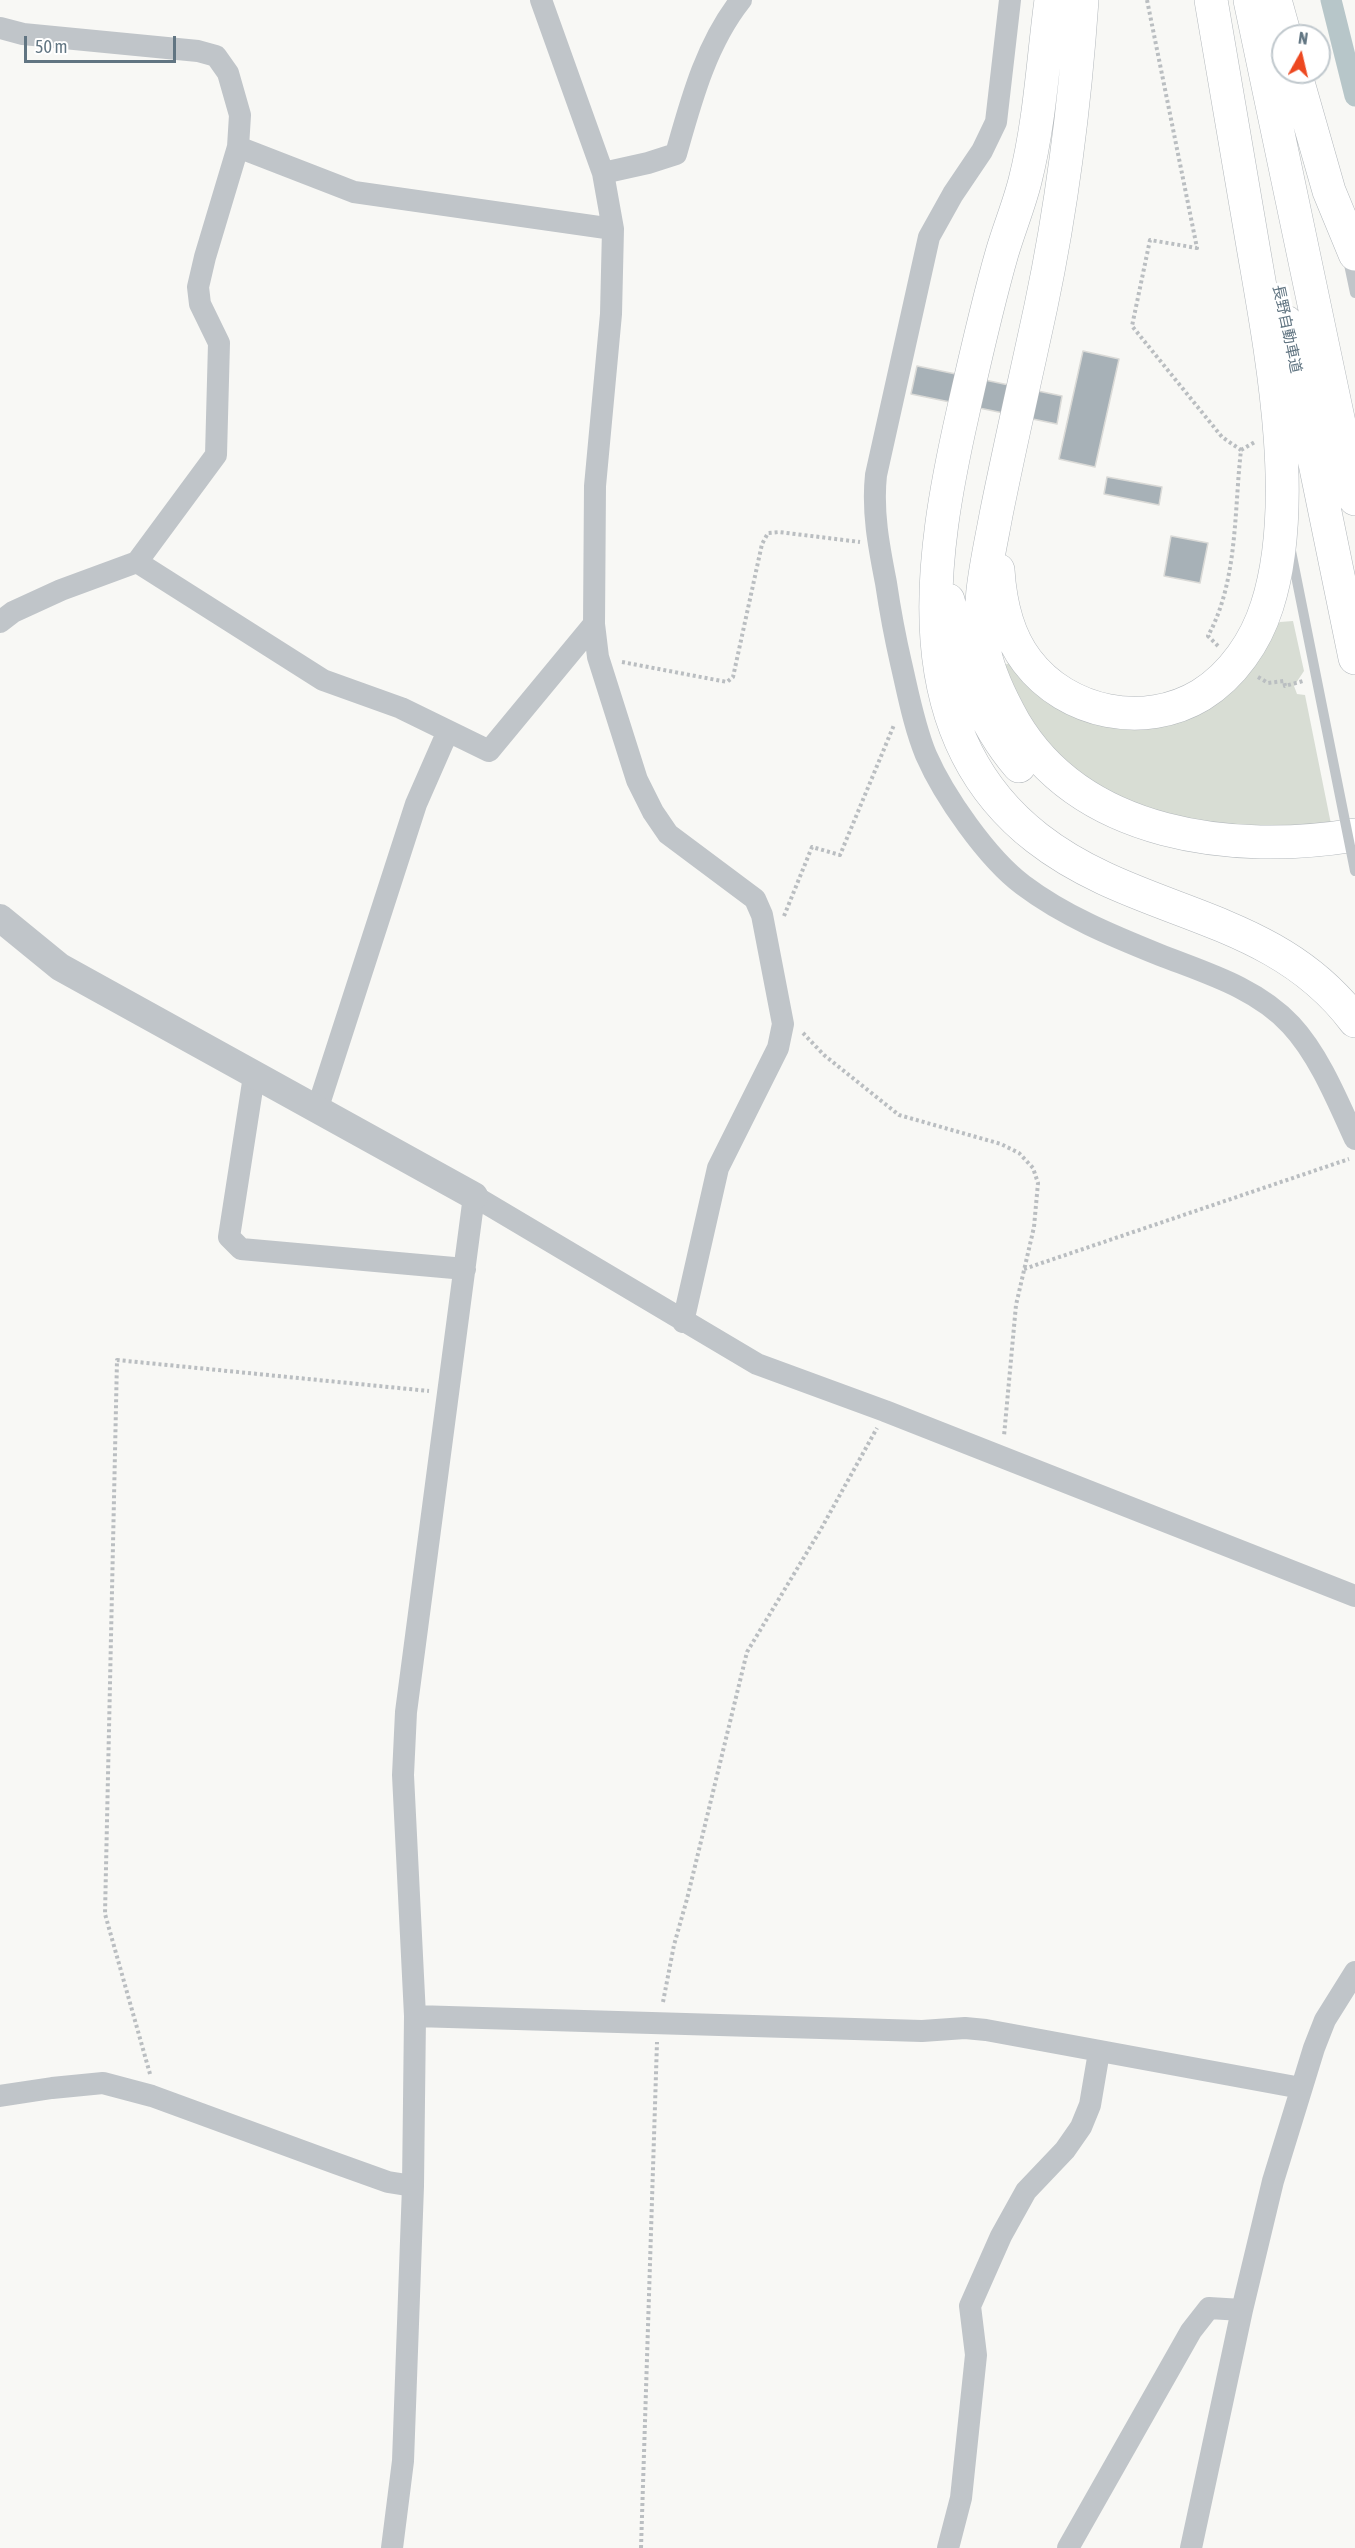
<!DOCTYPE html>
<meta charset="utf-8">
<style>
body{margin:0}
#map{position:relative;width:1355px;height:2548px;overflow:hidden;background:#f8f8f5;font-family:"Asap Condensed",sans-serif}
canvas{display:block}
.north{position:absolute;left:1271px;top:24px;width:60px;height:60px;box-sizing:border-box;background:#fff;border:2px solid #c0c8cd;border-radius:50%;rotate:8deg;font-size:16px;font-weight:700;line-height:24px;text-align:center;color:#617582}
.north::after{content:'';display:block;margin:auto;width:21px;height:27px;background:#ed4820;clip-path:polygon(50% 0,100% 100%,50% 72%,0 100%)}
.scale{position:absolute;left:24px;top:36px;width:152px;height:27px;box-sizing:border-box;border:3px solid #617582;border-top:0;padding-left:8px;font-size:18px;line-height:21px;white-space:nowrap;color:#617582;-webkit-text-stroke:4px #fff;paint-order:stroke}
</style>
<div id="map">
<canvas width="1355" height="2548"></canvas>
<div class="north">N</div>
<div class="scale">50 m</div>
</div>
<script>
const ctx = document.querySelector('canvas').getContext('2d');
ctx.lineJoin = 'round';
function fill(path, color) { ctx.fillStyle = color; ctx.fill(path, 'evenodd'); }
function stroke(path, color, width, dash) { ctx.strokeStyle = color; ctx.lineWidth = width; ctx.lineCap = dash ? 'butt' : 'round'; ctx.setLineDash(dash || []); ctx.stroke(path); }
function label(font, color, halo, rows, align = 'center') {
  ctx.font = font + ' "Asap Condensed","Noto Sans JP",sans-serif'; ctx.lineWidth = 6; ctx.setLineDash([]); ctx.textBaseline = 'middle'; ctx.strokeStyle = halo; ctx.fillStyle = color; for (const [text, x, y, turn = 0] of rows) {
    ctx.save(); ctx.translate(x, y); ctx.rotate((+turn || 0) * Math.PI / 180); ctx.textAlign = isNaN(turn) ? turn : align; if (halo) ctx.strokeText(text, 0, 0); ctx.fillText(text, 0, 0); ctx.restore();
  }
}
fill(new Path2D(`
 M1293 621 1304 671 1294 686 1297 694 1305 695 1331 824 1259 828 1172 817 1095 789 1024 722 998 667 1013 662 1130 724 1280 622Z`), '#d8ddd4');
stroke(new Path2D(`
 M1331 0 1355 96`), '#b7c6c9', 21);
const building = new Path2D(`
 M1083 351 1119 359 1095 467 1059 459Z
 M917 366 1062 396 1057 424 911 394Z
 M1107 477 1162 487 1159 505 1104 494Z
 M1171 536 1208 543 1200 583 1164 576Z`);
fill(building, '#a7b1b7');
stroke(building, '#dadad7', 1.5);
const motorway = new Path2D(`
 M1051 0C1043 60 1040 122 1025 181 1019 205 1009 229 1002 253 987 305 975 359 963 412 930 558 902 733 1037 838 1138 917 1273 911 1355 1021
 M1082 0C1075 102 1062 206 1041 306 1026 376 1010 445 996 515 988 559 976 605 984 649 989 675 1001 699 1014 722 1082 837 1234 855 1355 835
 M1250 0 1355 499
 M1275 0 1285 36
 M1295 72 1329 191 1355 254
 M1286 322 1355 658
 M998 570C1000 601 1007 635 1027 661 1067 714 1145 729 1201 695 1233 675 1256 641 1267 606 1300 504 1272 356 1254 252 1240 168 1226 84 1211 0
 M948 600C964 663 976 716 1019 766`);
stroke(motorway, '#b3b8bc', 34);
stroke(new Path2D(`
 M1147 0 1197 248 1150 240 1132 326 1222 437 1241 450C1234 511 1238 581 1208 636L1218 646
 M1241 450 1255 442
 M622 662 727 682 733 677 762 544 768 533 779 532 860 542
 M1258 677 1268 683 1284 681 1285 686 1303 681
 M784 916 812 847 840 855 894 725
 M803 1033 824 1055 899 1115 1001 1144 1019 1153 1033 1168 1038 1183 1034 1227 1016 1305 1004 1436
 M1024 1269 1349 1159
 M663 2002 674 1945 687 1899 747 1652 821 1529 877 1428
 M150 2074 105 1914 117 1360 429 1391
 M641 2548 657 2042`), '#babec1', 4, [3, 3]);
stroke(new Path2D(`
 M1347 255 1355 293
 M1291 551 1345 821`), '#c0c5c9', 10);
stroke(new Path2D(`
 M541 0 603 173 613 229 611 314 595 486 594 624 598 657 637 780 653 812 668 834 755 899 762 915 783 1024 778 1048 718 1168 683 1322
 M1010 0 996 122 982 151 953 194 929 237 876 475C872 512 879 547 886 583 890 610 895 637 901 663 908 693 914 726 926 755 944 796 987 858 1023 885 1064 916 1113 936 1160 955 1206 973 1257 988 1291 1025 1319 1055 1338 1102 1355 1139
 M0 28 23 34 198 51 216 56 228 73 240 115 238 147 205 257 198 287 200 304 219 343 216 455 137 562 61 590 13 612 0 622
 M238 147 354 192 613 229
 M603 173 648 163 676 154C691 101 706 44 741 0
 M137 562 323 680 401 708 489 751 594 624
 M254 1076 229 1237 241 1249 465 1269
 M317 1110 416 804 448 731
 M415 2016 922 2031 965 2028 986 2030 1301 2088
 M0 2096 52 2088 103 2083 152 2096 335 2163 388 2182 413 2186
 M392 2548 403 2461 413 2186 415 2016 403 1775 406 1712 474 1196 757 1364 885 1411 1355 1596
 M948 2548 961 2498 976 2355 970 2306 1001 2236 1026 2191 1065 2150 1081 2127 1090 2105 1099 2052
 M1068 2548 1191 2331 1209 2308 1242 2310
 M1191 2548 1242 2310 1273 2181 1314 2048 1325 2020 1355 1972`), '#c0c5c9', 22);
stroke(new Path2D(`
 M0 918 60 967 474 1196`), '#c0c5c9', 28);
stroke(motorway, '#fff', 33);
stroke(new Path2D(`
 M1345 821 1355 871`), '#c0c5c9', 10);
label('15px', '#617582', '#fff', [
 ["長野自動車道",1287,329,78]
]);
</script>
